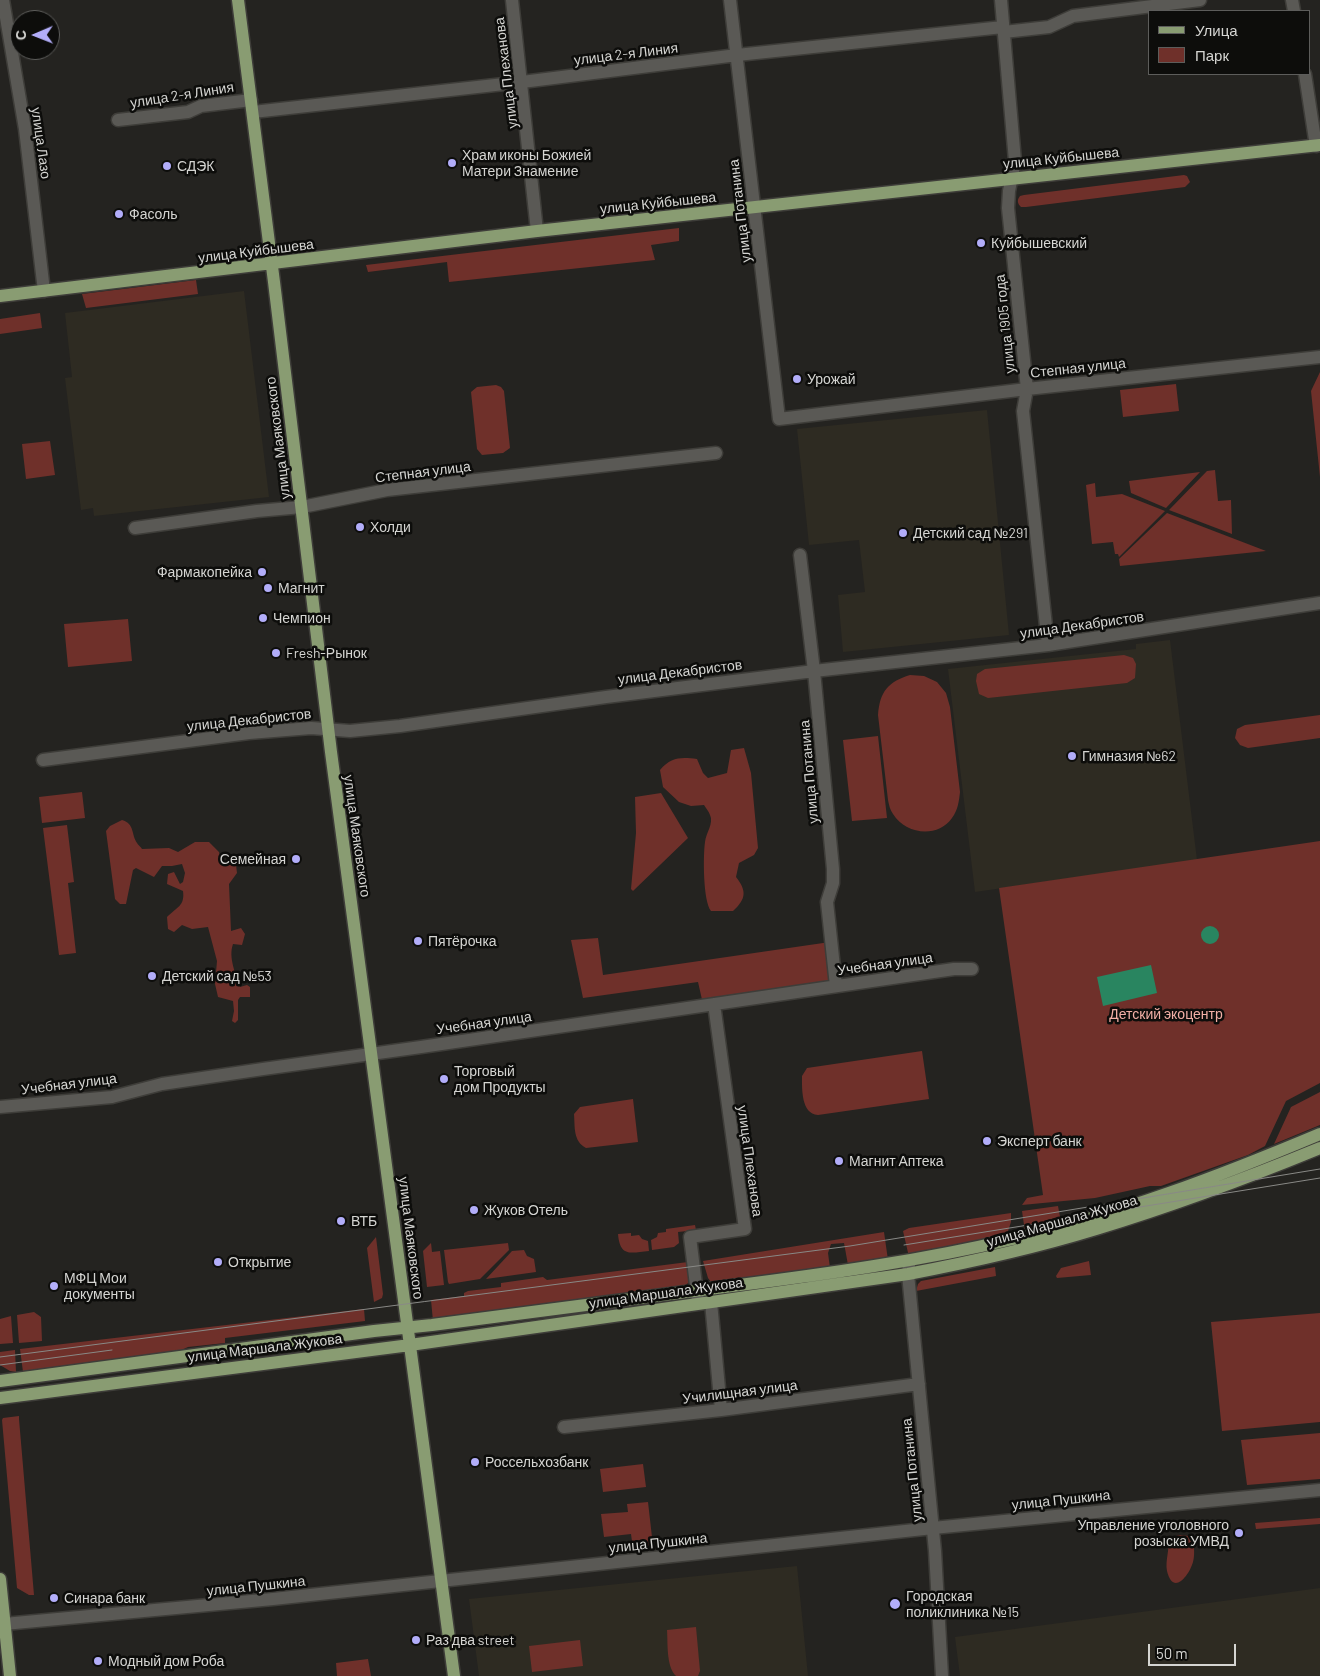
<!DOCTYPE html>
<meta charset="utf-8">
<style>
body{margin:0}
#map{position:relative;width:1320px;height:1676px;overflow:hidden;background:#242320;font-family:Barlow,sans-serif}
canvas{display:block}
.legend{position:absolute;left:1148px;top:10px;width:162px;height:65px;box-sizing:border-box;background:#0d0d0b;border:1px solid #5d5d5b;margin:0;padding:6px 9px;list-style:none;font-size:15px;color:#d5d5d2}
.legend li{display:flex;align-items:center;gap:10px;height:25px}
.legend b{width:25px;border:1px solid #5d5d5b}
.north{position:absolute;left:10px;top:10px;width:50px;height:50px;box-sizing:border-box;background:#0d0d0b;border:1px solid #5d5d5b;border-radius:50%;rotate:269deg;font-size:14px;font-weight:700;line-height:20px;text-align:center;color:#d5d5d2}
.north::after{content:'';display:block;margin:auto;width:18px;height:22px;background:#b2adf9;clip-path:polygon(50% 0,100% 100%,50% 72%,0 100%)}
.scale{position:absolute;left:1148px;top:1644px;width:88px;height:22px;box-sizing:border-box;border:2px solid #d5d5d2;border-top:0;padding-left:6px;font-size:15px;line-height:18px;white-space:nowrap;color:#d5d5d2;-webkit-text-stroke:4px #0d0d0b;paint-order:stroke}
</style>
<div id="map">
<canvas width="1320" height="1676"></canvas>
<ul class="legend">
<li><b style="height:6px;background:#899c72"></b>Улица</li>
<li><b style="height:14px;background:#6f302a"></b>Парк</li>
</ul>
<div class="north">С</div>
<div class="scale">50 m</div>
</div>
<script>
const ctx = document.querySelector('canvas').getContext('2d');
ctx.lineJoin = 'round';
function fill(path, color) { ctx.fillStyle = color; ctx.fill(path, 'evenodd'); }
function stroke(path, color, width, dash) { ctx.strokeStyle = color; ctx.lineWidth = width; ctx.lineCap = dash ? 'butt' : 'round'; ctx.setLineDash(dash || []); ctx.stroke(path); }
function label(font, color, halo, rows, align = 'center') {
  ctx.font = font + ' Barlow,sans-serif'; ctx.lineWidth = 5; ctx.setLineDash([]); ctx.textBaseline = 'middle'; ctx.strokeStyle = halo; ctx.fillStyle = color; for (const [text, x, y, turn = 0] of rows) {
    ctx.save(); ctx.translate(x, y); ctx.rotate((+turn || 0) * Math.PI / 180); ctx.textAlign = isNaN(turn) ? turn : align; if (halo) ctx.strokeText(text, 0, 0); ctx.fillText(text, 0, 0); ctx.restore();
  }
}
fill(new Path2D(`
 M244 291 269 497 94 516 93 508 81 510 65 378 72 377 65 313Z
 M987 410 1009 635 843 652 838 595 865 592 859 540 809 545 797 429Z
 M1170 640 1197 860 975 892 948 669 1136 649V644Z
 M797 1566 808 1676H479L469 1599Z
 M1320 1588V1676H960L955 1637Z`), '#2e2b22');
fill(new Path2D(`
 M1184 175 1187 176 1190 182 1185 187 1026 207H1021C1017 203 1017 200 1020 196L1024 195Z
 M679 228V241L651 245 655 260 449 282 447 262 368 272 366 265Z
 M196 280 198 294 86 308 82 294Z
 M40 313 42 328 0 334V319Z
 M1320 372V477L1311 391Z
 M1176 384 1179 411 1123 417 1120 390Z
 M496 385 501 387 504 391 510 448 503 453 482 455 477 449 471 392 477 387Z
 M50 441 55 475 26 479 22 444Z
 M1215 470 1218 501 1231 500 1232 534 1169 510 1207 471Z
 M1200 472 1166 508 1131 493 1129 481Z
 M1095 483 1096 497 1122 494 1165 511 1119 557 1118 554H1115L1113 542 1092 544 1086 485Z
 M1167 513 1266 551 1120 566 1119 559Z
 M128 619 132 661 68 667 64 624Z
 M1124 655 1133 658 1136 664 1135 678 1127 683 988 698 979 694 976 681 977 674 985 669Z
 M910 675 924 676 937 682 946 693 950 707 960 792C959 801 958 810 952 818 938 838 906 835 893 814 890 810 889 805 888 800L878 715C880 691 888 682 910 675Z
 M1320 715V738L1248 748 1240 745 1235 738 1237 729 1245 725Z
 M878 736 887 818 852 821 843 740Z
 M744 748 751 773 758 848 754 855 739 863 736 877C747 891 746 899 733 911H711C703 901 703 856 705 842 706 833 714 823 710 815 709 812 706 808 704 805L691 806 679 802 663 787 660 770C671 757 681 757 697 759L703 773 708 778 727 773 731 750Z
 M82 792 85 818 42 823 39 797Z
 M661 793 688 838 633 891 631 889 636 833 635 797Z
 M122 820C135 824 131 834 137 843 138 845 141 847 142 849L169 848 178 852 195 842H209L219 852 221 861 226 864 236 865 237 873 229 884 231 931 241 928 245 934 242 945 233 944C228 958 236 974 240 987L247 985 250 987V997H240L238 1000V1020L235 1023 232 1021 234 1011 233 1001 218 997 215 984 217 961 208 927 192 929 182 925 174 932 168 929 167 917C177 907 185 906 183 891L167 884 168 874 174 872 180 884 183 882 185 873 182 864 172 866H162L154 877 136 868 133 870 126 904H120L115 899 106 831 110 826Z
 M67 825 74 882 68 883 76 953 59 955 43 828Z
 M1320 841V1083L1286 1101 1265 1146 1248 1155 1161 1186H1150L1095 1198 1022 1205 1027 1198 1043 1195 999 888Z
 M598 938 603 975 830 942 834 985 703 1004 698 982 583 998 571 940Z
 M922 1051 929 1099 818 1115C801 1114 802 1088 802 1076L807 1068Z
 M1320 1092V1125L1274 1144 1291 1107Z
 M633 1099 638 1142 586 1148C573 1141 575 1127 574 1114L580 1107Z
 M1058 1206 1061 1222 1025 1232 1022 1211Z
 M1011 1213V1222L1007 1234 909 1257 903 1231 909 1228Z
 M695 1225 696 1230 678 1232 679 1243 674 1247 652 1250 651 1240 657 1237 658 1233 666 1232V1229Z
 M884 1232 888 1260 848 1265 844 1243 831 1244 828 1253 830 1268 711 1282 708 1278 703 1261Z
 M631 1233V1236L639 1235 642 1239 648 1241 649 1251C630 1253 620 1257 618 1234Z
 M376 1237 383 1294 382 1298 374 1302 367 1248Z
 M415 1239 422 1290 414 1291 408 1242 409 1240Z
 M431 1243 432 1252 440 1251 444 1285 427 1287 423 1251Z
 M508 1243 509 1250 480 1279 449 1284 448 1282 444 1250Z
 M524 1250 527 1256 534 1259 536 1272 486 1279 512 1251Z
 M1089 1261 1091 1275 1057 1278 1056 1276 1061 1268Z
 M688 1262 692 1280 683 1287 433 1321 431 1300 464 1296V1293L468 1291 501 1287V1283L543 1277 547 1280Z
 M995 1267 996 1276 916 1291 918 1284 921 1281Z
 M364 1309 365 1321 225 1338V1343L188 1347 175 1353 23 1372 20 1349Z
 M34 1312 41 1317 42 1341 19 1343 17 1315Z
 M1320 1313V1422L1222 1431 1211 1322Z
 M11 1316 13 1343 0 1344V1319Z
 M15 1350 16 1372 10 1371 0 1365V1352Z
 M19 1416V1419L34 1595H29L17 1588 2 1420 3 1418Z
 M1320 1433V1479L1247 1485 1241 1440Z
 M643 1464 646 1487 603 1492 600 1469Z
 M648 1502 653 1546 633 1549 631 1534 604 1537 601 1514 628 1512 627 1504Z
 M1320 1518V1524L1256 1529 1255 1523Z
 M1179 1535 1189 1536 1193 1538C1194 1546 1195 1555 1193 1562 1189 1576 1173 1596 1167 1571 1165 1560 1170 1550 1168 1539Z
 M696 1627 700 1671 698 1676H676C666 1666 668 1643 667 1630Z
 M580 1640 583 1666 532 1672 529 1646Z
 M368 1659 371 1676H337L336 1663Z`), '#6f302a');
fill(new Path2D(`
 M1201 935a9 9 0 1 1 18 0a9 9 0 1 1-18 0Z
 M1151 965 1157 993 1103 1006 1097 977Z`), '#298560');
const minor = new Path2D(`
 M3 0 25 129 44 291
 M512 0 537 231
 M730 0 779 419 1027 389 1320 357
 M1001 0 1015 161 1009 191 1008 208 1027 389 1023 411 1048 645
 M1292 0 1294 11
 M1004 32 1049 27 1073 16 1200 0
 M1305 74 1316 146
 M253 112 522 82 737 55 1003 27
 M118 120 188 112 201 106 251 100
 M135 528 257 511 302 507 387 490 716 453
 M800 555 814 671 833 869V883L827 902 836 986
 M43 760 249 733 311 728 350 731 400 726 606 697 814 671 1048 645 1320 603
 M0 1107 112 1097 162 1084 263 1069 421 1047 954 969H972
 M909 1265 908 1274 935 1551 942 1676
 M698 1301 690 1237 745 1229 714 1004
 M711 1302 721 1410
 M564 1427 721 1410 919 1384
 M4 1624 273 1599 933 1528 1320 1490`);
const major = new Path2D(`
 M238 0 274 282 331 752 454 1676
 M0 296 537 231 1320 145
 M0 1381 374 1331 432 1325C532 1312 632 1299 732 1286 826 1274 920 1261 1013 1239 1118 1215 1220 1176 1320 1134
 M0 1398 410 1345 908 1274C971 1262 1034 1248 1096 1229 1172 1206 1247 1178 1320 1148
 M0 1579 10 1676`);
stroke(minor, '#3e3d39', 15);
stroke(major, '#3e3d39', 15);
stroke(minor, '#5a5955', 12);
stroke(major, '#899c72', 12);
stroke(new Path2D(`
 M904 1245 1320 1178
 M0 1357 850 1246 1320 1169
 M0 1365 112 1350`), '#898986', 1);
for (const [x, y, r, color] of [
 [452,163,5,"#b2adf9"],
 [167,166,5,"#b2adf9"],
 [119,214,5,"#b2adf9"],
 [981,243,5,"#b2adf9"],
 [797,379,5,"#b2adf9"],
 [360,527,5,"#b2adf9"],
 [903,533,5,"#b2adf9"],
 [262,572,5,"#b2adf9"],
 [268,588,5,"#b2adf9"],
 [263,618,5,"#b2adf9"],
 [276,653,5,"#b2adf9"],
 [1072,756,5,"#b2adf9"],
 [296,859,5,"#b2adf9"],
 [418,941,5,"#b2adf9"],
 [152,976,5,"#b2adf9"],
 [444,1079,5,"#b2adf9"],
 [987,1141,5,"#b2adf9"],
 [839,1161,5,"#b2adf9"],
 [474,1210,5,"#b2adf9"],
 [341,1221,5,"#b2adf9"],
 [218,1262,5,"#b2adf9"],
 [54,1286,5,"#b2adf9"],
 [475,1462,5,"#b2adf9"],
 [1239,1533,5,"#b2adf9"],
 [54,1598,5,"#b2adf9"],
 [895,1604,6,"#b2adf9"],
 [416,1640,5,"#b2adf9"],
 [98,1661,5,"#b2adf9"]
]) { const dot = new Path2D(); dot.arc(x, y, r, 0, 2 * Math.PI); ctx.fillStyle = color; ctx.fill(dot); stroke(dot, '#0d0d0b', 2); }
label('14px', '#d5d5d2', '#0d0d0b', [
 ["улица 2-я Линия",626,54,-7],
 ["улица Плеханова",506,73,-97],
 ["улица 2-я Линия",182,95,-9],
 ["улица Лазо",41,143,82],
 ["улица Куйбышева",1061,158,-6],
 ["улица Куйбышева",658,203,-6],
 ["улица Потанина",740,211,-97],
 ["улица Куйбышева",256,251,-7],
 ["улица 1905 года",1005,324,-96],
 ["Степная улица",1078,368,-6],
 ["улица Маяковского",278,438,-97],
 ["Степная улица",423,472,-7],
 ["улица Декабристов",1082,625,-8],
 ["улица Декабристов",680,672,-7],
 ["улица Декабристов",249,720,-6],
 ["улица Потанина",809,772,-95],
 ["улица Маяковского",357,836,82],
 ["Учебная улица",885,964,-8],
 ["Учебная улица",484,1023,-8],
 ["Учебная улица",69,1084,-7],
 ["улица Плеханова",750,1161,82],
 ["улица Маршала Жукова",1062,1221,-16],
 ["улица Маяковского",411,1238,83],
 ["улица Маршала Жукова",666,1293,-8],
 ["улица Маршала Жукова",265,1348,-7],
 ["Училищная улица",740,1392,-7],
 ["улица Потанина",912,1470,-96],
 ["улица Пушкина",1061,1500,-6],
 ["улица Пушкина",658,1543,-6],
 ["улица Пушкина",256,1586,-6]
]);
label('14px', '#d5d5d2', '#0d0d0b', [
 ["Храм иконы Божией",462,155],
 ["Матери Знамение",462,171],
 ["СДЭК",177,166],
 ["Фасоль",129,214],
 ["Куйбышевский",991,243],
 ["Урожай",807,379],
 ["Холди",370,527],
 ["Детский сад №291",913,533],
 ["Фармакопейка",252,572,"right"],
 ["Магнит",278,588],
 ["Чемпион",273,618],
 ["Fresh-Рынок",286,653],
 ["Гимназия №62",1082,756],
 ["Семейная",286,859,"right"],
 ["Пятёрочка",428,941],
 ["Детский сад №53",162,976],
 ["Торговый",454,1071],
 ["дом Продукты",454,1087],
 ["Эксперт банк",997,1141],
 ["Магнит Аптека",849,1161],
 ["Жуков Отель",484,1210],
 ["ВТБ",351,1221],
 ["Открытие",228,1262],
 ["МФЦ Мои",64,1278],
 ["документы",64,1294],
 ["Россельхозбанк",485,1462],
 ["Управление уголовного",1229,1525,"right"],
 ["розыска УМВД",1229,1541,"right"],
 ["Городская",906,1596],
 ["поликлиника №15",906,1612],
 ["Синара банк",64,1598],
 ["Раз два street",426,1640],
 ["Модный дом Роба",108,1661]
], 'left');
label('14px', '#f2afa6', '#0d0d0b', [
 ["Детский экоцентр",1166,1014]
]);
</script>
